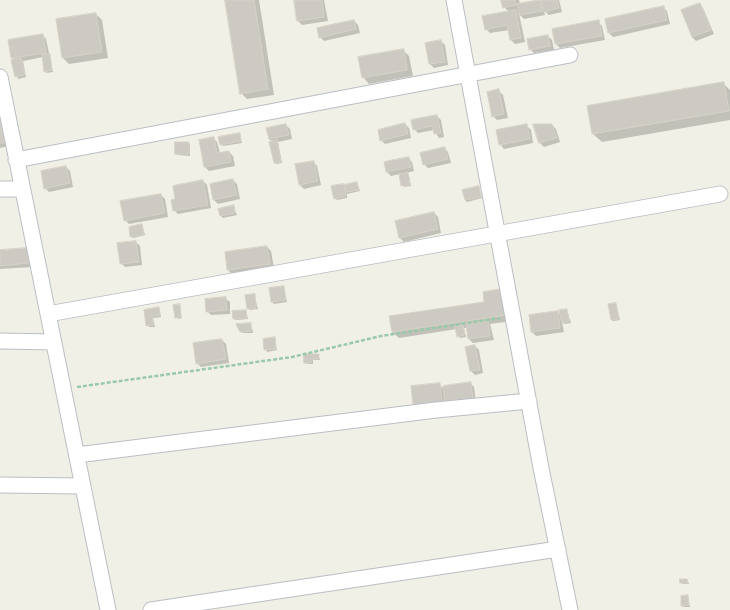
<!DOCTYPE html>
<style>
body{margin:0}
canvas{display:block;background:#f1f0e7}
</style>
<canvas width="730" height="610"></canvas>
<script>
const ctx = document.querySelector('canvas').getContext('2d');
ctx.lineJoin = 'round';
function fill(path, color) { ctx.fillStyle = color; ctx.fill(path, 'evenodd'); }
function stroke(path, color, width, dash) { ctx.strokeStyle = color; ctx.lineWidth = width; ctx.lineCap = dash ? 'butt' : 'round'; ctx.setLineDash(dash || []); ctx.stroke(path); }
fill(new Path2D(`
 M226 0H259L274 95 247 99 241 93Z
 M300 0H324L328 21 302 25 298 21Z
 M502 0H519L520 4 539 1 543 5 542 0H559L562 12 549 15 544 11 545 15 524 19 519 14 525 42 515 44 511 40 509 30 490 33 486 29 509 12 504 7Z
 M699 4 703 8 714 34 696 41 692 37Z
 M663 7 667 11 670 24 613 37 609 33 606 20Z
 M96 14 102 20 108 58 69 64 63 58Z
 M354 21 358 25 360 33 324 41 320 37Z
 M598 22 602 26 605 40 560 48 556 44Z
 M42 35 46 39 53 72 47 73 45 71 43 57 23 61 26 77 18 79 12 61 15 60 12 58Z
 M548 36 552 40 554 50 534 53 530 49Z
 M441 41 445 45 448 65 434 68 430 64Z
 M403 50 409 56 413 76 369 84 363 77Z
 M723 83 730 90V120L602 142 593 134 588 106Z
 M499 91 503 95 508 118 497 120 493 116Z
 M437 116 441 120 444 137 439 138 434 130 418 133 414 129Z
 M0 120 4 124 8 146 0 148Z
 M405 124 409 128 411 138 385 144 381 140Z
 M286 125 290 129 292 139 278 142 282 163 276 164 275 163 273 142 269 139Z
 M534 125H552L556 129 560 142 544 147 540 143Z
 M527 126 531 130 533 143 504 149 500 144Z
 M239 134 242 143 223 146 221 144Z
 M213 138 217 142 220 153 229 152 233 156 235 166 209 171 205 167Z
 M188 143 190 145V156L178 155 176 154Z
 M444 148 448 152 451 163 428 168 424 164Z
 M408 158 412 162 414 171 406 173 409 176 411 186 404 187 400 174 391 176 387 172Z
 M313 162 317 166 321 185 304 189 300 185Z
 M66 167 70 171 73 187 49 192 45 188Z
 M233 180 237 184 240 199 218 204 214 200 211 184Z
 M203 181 207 185 211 208 178 214 174 210 177 200Z
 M357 183 360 191 347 194V198L337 200 335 198 332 187Z
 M478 187 482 198 467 202 465 200Z
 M161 195 165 199 168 217 129 224 125 220Z
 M233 206 237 215 223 218 221 216 219 209Z
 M434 213 438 217 441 233 404 242 400 238Z
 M142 225 145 235 133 238 131 236Z
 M136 242 140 246 142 265 125 267 121 263Z
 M267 247 271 251 274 268 232 274 228 270Z
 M27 249 31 253 32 267 0 269V251Z
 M283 287 287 302 274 304 272 302Z
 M254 295 258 309 250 310 248 308Z
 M509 297 513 321 490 324 494 340 473 343 469 339 468 328H464L466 337 460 338 457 329 399 338 392 332Z
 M225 298 230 302V314L211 315 207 311Z
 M616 304 620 320 613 321 612 320Z
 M179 305 182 318 178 319 176 317Z
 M159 308 161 317 153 318 155 327H149L145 310Z
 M567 310 571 323 564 324 562 322 564 332 536 336 532 332 558 312 561 316Z
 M246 311 248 319 236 320 234 319Z
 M251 324 253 333H243L241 331Z
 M274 338 277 350 267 352 264 339Z
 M222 340 226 344 229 363 201 367 197 363Z
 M475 346 479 350 483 373 475 375 471 371Z
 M305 355H318L320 360H313V364H307Z
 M470 383 474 387 476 403 450 406 445 401V406L418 409 414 405 439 384 444 389Z
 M687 580 689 584H683L681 583Z
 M687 596 690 607H684L682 606Z`), '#0003');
const building = new Path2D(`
 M225 0H254L268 89 240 94Z
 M294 0H322L324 17 297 21Z
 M501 0H515L516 5 503 8Z
 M540 0 542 11 519 15 517 4Z
 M541 0H557L559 8 544 12Z
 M700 3 711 30 692 37 681 10Z
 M664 6 667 20 608 33 605 19Z
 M516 10 521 38 510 40 507 25 485 30 482 16Z
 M96 13 102 52 62 58 56 19Z
 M354 20 356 29 319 38 317 28Z
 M599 20 602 36 555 44 552 29Z
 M43 34 46 53 11 58 8 40Z
 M548 35 550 46 529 50 527 39Z
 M441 40 445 62 429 64 425 43Z
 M404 49 407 70 362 78 358 57Z
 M50 54 52 70 44 72 42 55Z
 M21 58 25 75 15 77 11 60Z
 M724 82 729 111 592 134 587 106Z
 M499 89 504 114 492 117 487 92Z
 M437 115 441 133 434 134 432 126 413 130 411 120Z
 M0 119 4 143H0Z
 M405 123 408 134 380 141 378 130Z
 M286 124 289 135 269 139 266 128Z
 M527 124 530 139 499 145 496 130Z
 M533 124H552L557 138 539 143Z
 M240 133 241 141 220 145 218 137Z
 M214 137 217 153 229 151 231 162 204 167 199 140Z
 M277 140 281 162 274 163 269 142Z
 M175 142H189V154H175Z
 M445 147 448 159 423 165 420 153Z
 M409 157 411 167 386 172 384 162Z
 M314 161 318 181 299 185 295 164Z
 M66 166 70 183 44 189 41 171Z
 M408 173 410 185 401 186 399 174Z
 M233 179 237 195 213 200 210 184Z
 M203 180 208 205 173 211 171 200 175 199 173 186Z
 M357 182 359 190 346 192 344 185Z
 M344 184 346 196 334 199 331 186Z
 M479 186 481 197 465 200 462 190Z
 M161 194 165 213 124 221 120 201Z
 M234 205 235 213 220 216 218 209Z
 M434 212 438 229 399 238 395 221Z
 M142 224 144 234 130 237 129 227Z
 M136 241 139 262 120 264 117 243Z
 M267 246 270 264 227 270 225 252Z
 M27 248 29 263 0 266V250Z
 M284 286 286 300 271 302 269 288Z
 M503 289 507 315 392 332 389 316 484 302 483 292Z
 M255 294 256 308 247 309 245 295Z
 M226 297 227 310 206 312 205 299Z
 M616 303 619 319 611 320 608 304Z
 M180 304 181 317 175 318 173 305Z
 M159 307 160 315 152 316 153 325 146 326 144 310Z
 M567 309 569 321 562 323 559 310Z
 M246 310 247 318 233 319 232 311Z
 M558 311 560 328 531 332 529 315Z
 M488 321 490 336 468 339 466 324Z
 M251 323V331L240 332 236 324Z
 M463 325 465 335 457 337 455 327Z
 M275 337 276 349 264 350 263 339Z
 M222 339 226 359 196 364 193 343Z
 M475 345 480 370 470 371 465 347Z
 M304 354H319V359H311V363H304Z
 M471 382 473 399 445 403 443 386Z
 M440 383 442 402 413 405 411 386Z
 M680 579H687L688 583H680Z
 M688 595 689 605 681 606V596Z`);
fill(building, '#cdcac4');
stroke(building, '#d7d2c5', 1);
const minor = new Path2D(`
 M454 0 541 468 570 610
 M0 77 108 610
 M16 160 570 55
 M0 189H21
 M48 314 720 194
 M0 341 54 342
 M77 455 436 410 529 401
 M0 485 83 486
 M151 610 558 549`);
stroke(minor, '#bbbec3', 17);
stroke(new Path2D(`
 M77 387 292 357 381 336 500 318`), '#99c9aa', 2.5, [4, 2]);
stroke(minor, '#fff', 15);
</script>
